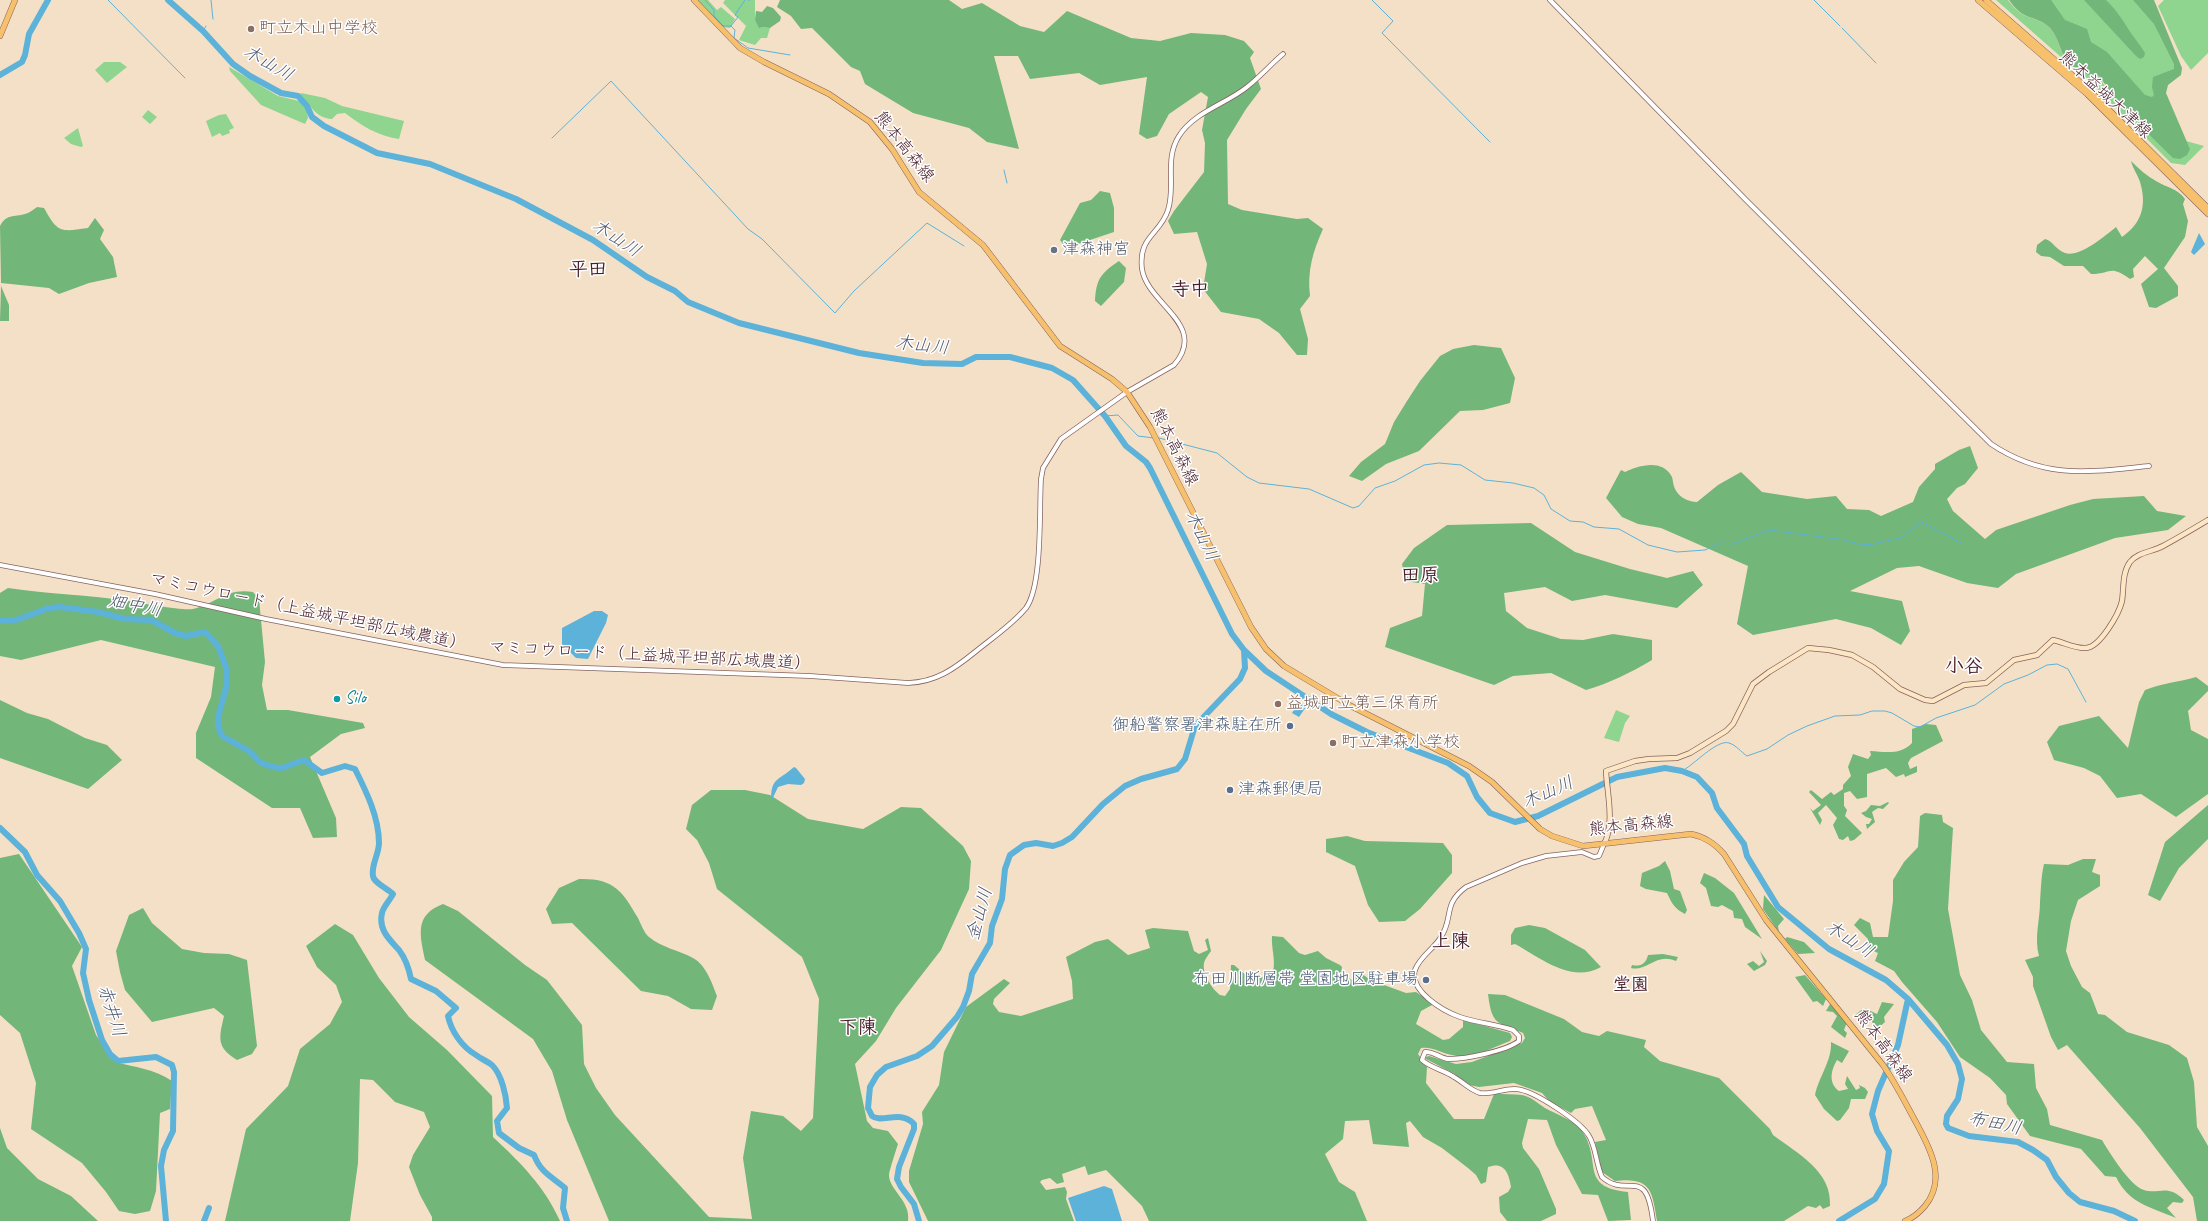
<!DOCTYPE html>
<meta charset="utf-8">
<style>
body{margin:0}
canvas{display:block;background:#f4e0c6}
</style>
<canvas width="2208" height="1221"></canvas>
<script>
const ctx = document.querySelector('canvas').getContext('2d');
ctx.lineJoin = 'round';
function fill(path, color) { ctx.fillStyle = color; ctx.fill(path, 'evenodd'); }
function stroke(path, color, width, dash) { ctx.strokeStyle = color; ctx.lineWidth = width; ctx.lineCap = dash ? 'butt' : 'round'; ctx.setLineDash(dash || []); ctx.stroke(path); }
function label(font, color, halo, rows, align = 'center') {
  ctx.font = font + ' Caveat,"Klee One",sans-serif'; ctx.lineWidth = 3; ctx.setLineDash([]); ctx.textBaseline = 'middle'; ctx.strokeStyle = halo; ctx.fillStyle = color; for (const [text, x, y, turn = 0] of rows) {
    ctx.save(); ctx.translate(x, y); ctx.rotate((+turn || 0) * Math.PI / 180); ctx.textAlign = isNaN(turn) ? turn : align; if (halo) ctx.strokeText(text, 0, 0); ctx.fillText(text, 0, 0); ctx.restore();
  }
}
fill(new Path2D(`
 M698 0H708L717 10 721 7 735 19 730 28 723 27Z
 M725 0H755V20L762 27 770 28 767 38H761L755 45 739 40 746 26 723 3Z
 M1996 0H2008C2024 22 2033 14 2049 27 2058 34 2057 45 2063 54 2071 65 2086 76 2099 76L2104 85 2190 149 2186 141 2204 146 2185 165 2171 163 2093 85Z
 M2030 0H2144L2179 70 2170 76 2158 103 2144 104Z
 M2164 0H2208V53L2191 70 2181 56 2158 6Z
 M104 62H120L127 67 107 83 95 70Z
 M229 67 278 96 299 101 307 110 308 118 305 124 261 105 230 71Z
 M301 93 325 98 342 106 404 121 399 139C377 136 361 125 345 113L337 114 332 119C315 118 311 105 300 95Z
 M148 110 157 117 150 124 142 117Z
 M226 114 234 128 229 130 230 133 222 136 220 133 212 137 206 121 219 115Z
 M78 128 83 146 81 147 71 144 64 138Z
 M1616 710 1630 716 1625 723 1619 742 1604 738Z`), '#8fd58f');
fill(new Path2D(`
 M780 0H949L962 9 982 3 1020 26 1044 32 1067 11 1131 38 1160 41 1191 33 1225 35 1244 41 1254 52 1250 58 1261 89 1246 109 1227 140 1228 204 1242 210 1297 219 1308 218 1323 229C1313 251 1307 271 1310 296L1300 309 1308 339 1307 355H1297L1279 333 1259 319 1221 312 1203 289 1207 264 1197 232 1174 234 1168 221 1174 211 1204 172 1205 143 1202 130 1208 97 1201 92 1169 114 1157 136 1147 139 1139 134 1147 77 1100 85 1079 73 1030 79 1018 56H994L1019 149 987 142 969 128 913 113 865 84 860 71 851 67 812 28 801 29 791 16 777 7Z
 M2009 0H2051L2065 20 2087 29 2091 42 2107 52 2145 95 2152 97 2154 95 2152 87 2153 77 2174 69V64L2154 24 2133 0H2154L2182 68 2181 75 2168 85 2166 93 2190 149 2187 155 2180 159 2173 158 2123 109 2099 76C2084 76 2071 67 2063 54 2058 45 2057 34 2049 27 2034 14 2024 22 2009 0Z
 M2084 0H2106C2115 9 2121 17 2127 27 2132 36 2140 44 2145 53L2144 57 2140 59 2136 56Z
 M767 6 773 8 781 17 780 21 770 28 762 27 759 28 755 20 756 11 762 12Z
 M2131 161C2139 169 2147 176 2156 181 2167 188 2177 188 2185 199L2183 204 2188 221 2185 237 2164 268 2178 286V296L2156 308 2149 307 2141 284 2158 269 2145 256 2133 269 2134 277 2130 279C2109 264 2112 274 2091 274L2083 266H2064L2050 257 2041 256 2036 252 2037 245 2045 239C2053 241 2056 250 2065 253 2079 258 2105 236 2116 227L2122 237C2142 223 2147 205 2140 182 2138 175 2133 169 2131 161Z
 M1100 191 1110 193 1114 208V232L1066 248 1060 240 1080 203 1091 200Z
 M37 207 44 208C58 233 60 232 88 228L95 218 104 230 100 239 113 257 117 277 89 283 59 294 49 288 1 283 0 226C6 214 14 217 25 214 29 213 33 210 37 207Z
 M1119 261 1126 268 1124 282 1101 306 1095 301C1096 279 1101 273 1119 261Z
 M1 286 9 305V321H0Z
 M1474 345 1501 348 1515 378 1510 403 1483 410 1460 411 1419 451 1386 464 1362 481 1349 476 1361 462 1385 444 1394 422 1407 401 1420 381 1440 356 1453 349Z
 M1970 446 1978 468 1965 484 1957 488 1947 499 1953 511 1985 539 1996 530 2070 505 2093 499 2144 496 2157 511 2186 516 2168 530 2115 538 2016 574 1998 588 1967 583 1919 566 1897 568 1850 591 1902 601 1910 631 1901 645 1871 628 1836 619 1753 635 1737 624 1748 566 1661 528 1638 524 1622 517 1606 498 1621 470 1625 472C1638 466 1662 458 1672 477 1673 480 1673 485 1675 489 1679 497 1688 502 1697 502L1718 485 1741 472 1762 492 1807 499 1836 496 1847 509 1869 510 1881 516 1913 502 1919 487 1935 469V464L1959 450Z
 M1531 523 1575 552 1630 569 1667 578 1693 571 1703 585 1677 608 1605 595 1572 601 1545 587 1504 593 1506 611 1527 628 1561 639 1583 640 1613 634 1652 640V660C1630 673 1610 683 1586 690L1551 673 1513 676 1494 685 1385 647 1390 628 1422 616 1425 584 1405 581 1402 564 1414 548 1447 525Z
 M8 588C48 594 89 595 129 601 141 603 184 611 193 609 217 604 224 588 253 592L259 599 265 662 262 685 267 710H288L363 723 365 728 341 734 310 757 336 818 337 837 313 838 300 808H272L196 758V733L211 697 215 667 101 640 21 660 0 656V593Z
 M2196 677 2208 686V691L2188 711 2191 730 2208 739V794L2176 817 2141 794 2117 798 2100 776 2084 768 2054 760 2047 742 2059 726 2099 716 2128 748 2139 702 2145 690C2162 683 2179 682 2196 677Z
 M0 700 27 713 48 719 85 738 107 745 122 760 88 789 0 758Z
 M1926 724 1936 725 1943 741 1911 758 1908 763 1910 769 1917 766V772L1905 777 1904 774 1896 777 1886 768 1867 774V797L1857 799 1850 791 1844 793V806L1847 810 1845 816 1862 833 1854 840 1850 841 1848 836 1843 840 1839 839 1833 825 1837 818 1826 805 1818 813 1822 820 1820 825 1810 808 1813 811 1821 805 1809 792 1811 790 1822 799 1831 792 1834 795 1843 789V785L1851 776 1848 767 1853 754 1868 759 1871 755 1870 751C1886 752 1901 755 1912 743V729Z
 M711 790H745L770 795 808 819 863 829 901 807 921 808 963 846 971 861 969 889 941 950 896 1008 876 1041 855 1064 867 1121 873 1128 888 1131 898 1144C896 1150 889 1172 889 1175 889 1190 911 1201 908 1221H609L567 1120 552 1071 533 1039 425 960C420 935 414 915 443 904L458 911 525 965 547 980 582 1025 584 1064 596 1088 615 1115 709 1217 752 1219 743 1158 751 1111 783 1116 801 1131 813 1118 819 999 802 957 717 889 709 863 697 840 686 829 692 805Z
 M1888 802 1889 803 1883 809 1878 808 1872 812 1875 822 1867 829 1866 824H1869L1872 819 1866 817 1861 813 1866 811 1871 805 1880 806Z
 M2208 805V839L2179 868 2160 901 2148 895 2165 842Z
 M1925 813 1942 815 1943 822 1953 828 1948 909 1960 975 1972 1000 1981 1030 2007 1062 2034 1064 2036 1088 2047 1109 2050 1125 2102 1140C2109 1152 2130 1186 2144 1190 2159 1195 2167 1183 2184 1200L2182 1203 2173 1202 2167 1208 2176 1218C2151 1207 2129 1204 2116 1177L2105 1176 2081 1149 2030 1136 2007 1104 2006 1095 1990 1078 1960 1057 1937 1022 1902 982 1894 971 1875 961 1878 953 1867 948 1868 939 1854 925 1860 918 1870 923 1873 937H1888L1893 901V880L1904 862 1918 847 1920 816Z
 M1347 836 1365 841 1443 843 1452 855V873L1420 909 1405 921 1379 922 1368 905 1355 866 1326 852V839Z
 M19 854 82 947 72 966 96 1035 115 1062C134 1067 155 1069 172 1081L170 1109 160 1113 156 1191 150 1211 135 1214 119 1211 106 1192 82 1163 31 1129 36 1083 20 1033 0 1015V858Z
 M2083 859H2096L2092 872 2100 875V886L2078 900 2071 921 2066 951 2071 966 2082 987 2090 993 2098 1014 2105 1015 2127 1032 2169 1045 2187 1058 2194 1082 2197 1127 2208 1146V1221H2197L2193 1197 2140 1128 2067 1045 2058 1050 2051 1037 2033 986V977L2025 960 2039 956C2034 938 2040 920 2040 902 2041 889 2041 877 2044 864L2068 865Z
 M1665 861 1670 871 1674 889 1680 891 1687 910 1685 914C1675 909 1672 904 1667 893L1646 889 1640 886 1642 873 1659 866Z
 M1704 873 1715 878 1734 893 1762 939 1745 927 1742 919 1734 918 1733 911 1722 905 1718 907 1711 906 1706 888 1700 883Z
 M579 879C613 878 622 890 638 918 641 924 644 933 649 937 662 948 679 950 693 958 706 965 712 983 717 996L712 1010 691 1009 668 996 641 991 572 923 552 924 546 909 559 888Z
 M1764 895 1784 919 1778 926 1779 932 1763 909Z
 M143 908 152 923 182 949 204 953 229 954 247 960 257 1046 252 1054 237 1060C216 1047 219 1038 224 1016L214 1008 152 1022 125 990 120 972 116 951 129 915Z
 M335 924 353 935 379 978 409 1017 447 1050 492 1096 493 1137C520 1162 545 1187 560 1221H432V1217L420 1195 409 1167 413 1155 430 1127 424 1112 395 1102 373 1080 360 1079 358 1163 350 1221H225L246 1129 288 1086 300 1049 330 1024 342 1002 336 985 317 967 306 946Z
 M1529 925 1545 928 1585 950 1601 967C1571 984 1541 958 1515 944L1511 945V935L1515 928Z
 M1153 928 1188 931 1194 951 1199 954 1208 950 1205 940 1208 938 1211 951C1209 954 1205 959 1204 963 1202 973 1212 989 1220 995L1225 996 1230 989 1231 965H1234C1249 978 1255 984 1273 971 1276 962 1271 947 1272 936L1283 937 1299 953 1305 955 1318 951 1326 958 1340 965 1342 967 1341 974 1352 980 1354 975 1359 972 1378 985H1384L1406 993 1416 992 1434 1004 1421 1011 1416 1024 1443 1040 1449 1039 1463 1027V1020L1510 1033 1512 1037 1510 1041C1492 1048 1471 1060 1452 1055 1441 1053 1432 1046 1421 1048L1418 1054 1427 1067 1426 1083 1454 1119H1484L1494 1094C1503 1094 1513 1094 1522 1095 1532 1097 1537 1103 1545 1108 1557 1115 1573 1119 1582 1131 1603 1161 1578 1187 1628 1192L1631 1220 1608 1221 1598 1195 1582 1194 1556 1145 1547 1120 1528 1119 1522 1143 1523 1148 1539 1169 1556 1209V1214L1541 1221H1507L1500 1212 1499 1197 1508 1192 1511 1187C1509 1173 1504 1161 1488 1167L1486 1182 1481 1184 1476 1175 1468 1168 1442 1148 1423 1137 1410 1121 1406 1123 1409 1147 1373 1144 1369 1120 1345 1121 1343 1139 1325 1154 1339 1182 1355 1192 1367 1221H1149L1142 1206 1106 1170 1088 1175 1085 1166 1062 1174 1064 1182 1057 1184 1050 1178 1042 1180 1040 1182 1046 1190 1065 1187 1067 1192 1066 1199 1074 1221H928L909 1182V1171L923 1124 922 1112 939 1085 944 1052 966 1007 1004 979 1010 983 994 999 993 1004 999 1012 1021 1016 1073 999 1072 981 1066 957 1095 942 1108 939 1128 955 1150 948 1145 930Z
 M1787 937 1804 942 1815 953 1798 954 1785 939Z
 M1760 951 1767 961 1765 965 1754 971 1747 964 1753 961 1759 966 1764 962Z
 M1663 954 1678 957 1676 961C1656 952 1647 972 1631 968L1632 965C1640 967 1646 964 1648 955Z
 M1805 975 1826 999 1823 1006 1817 1001 1813 1002 1795 977Z
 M1488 994 1505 995 1564 1019 1582 1032 1599 1036 1607 1031 1646 1040 1644 1047 1660 1061 1719 1078 1770 1129 1773 1135C1798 1154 1832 1171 1830 1206L1823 1209 1820 1205 1816 1208 1808 1206 1784 1221H1657C1652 1190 1651 1177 1615 1181L1602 1172 1595 1142 1606 1140 1592 1106 1575 1109 1571 1113 1550 1102 1542 1093 1514 1083 1479 1087 1469 1085 1453 1073 1426 1059V1057L1429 1056 1456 1064 1472 1062 1522 1043 1525 1038 1523 1033C1496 1022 1492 1025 1488 994Z
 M1882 1002 1894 1004 1884 1017 1885 1022 1877 1029 1870 1019 1862 1025 1855 1015 1864 1008 1877 1014Z
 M1830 1004 1847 1022 1844 1030 1847 1033 1845 1038 1831 1027 1837 1016 1833 1012 1826 1011Z
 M1831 1042 1849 1051 1842 1063 1837 1060C1831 1070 1828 1083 1839 1091L1848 1089 1845 1084 1847 1076 1856 1090 1860 1088 1859 1085 1865 1088 1868 1092 1865 1099H1851L1849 1108 1840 1120 1837 1121 1824 1109 1815 1095C1819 1076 1832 1061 1831 1042Z
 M0 1128 7 1148 38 1179 71 1196 98 1221H0Z`), '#73b67a');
fill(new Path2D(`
 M2199 233 2205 244 2194 255 2191 252Z
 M594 611H602L608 615 606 623 588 659 576 658 562 644V628Z
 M1299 702 1306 707 1299 717 1292 713Z
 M794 767 796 768 805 779 804 783 801 785 788 784 778 787 771 802C771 777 777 782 794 767Z
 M1104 1186 1112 1189 1122 1221H1076L1068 1198Z`), '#5cb2d8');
stroke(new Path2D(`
 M108 0 185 78
 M211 0 213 19
 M705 0 714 10V16L723 26H731L735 30 734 38 748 48 790 55
 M748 0H750
 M1372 0 1393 21 1382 33 1490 142
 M1814 0 1840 26
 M731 26 738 17 735 15 745 0
 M1842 28 1876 63
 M203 31 206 26
 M552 138 611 81 748 229 762 239 835 313 854 291 927 223 964 246
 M1004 170 1007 183
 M1105 416 1118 415 1138 436 1154 438
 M1159 438 1217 453 1247 477 1259 483 1309 489 1353 508 1359 506 1375 488 1395 481 1424 465 1439 463 1461 465 1485 480 1513 483 1534 488 1544 495 1551 509 1570 521 1583 522 1594 527 1619 529 1648 545 1677 552 1705 550 1721 543 1732 544 1769 530 1845 540 1862 545 1874 544 1900 538 1922 522 1963 544
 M1682 771C1694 765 1717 739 1729 743 1736 745 1741 752 1747 756L1767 749 1788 735 1807 726 1835 716 1860 715 1872 711H1885L1892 713 1914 726 1920 727 1936 718 1975 705 2004 684 2028 675 2047 665 2057 664 2068 669 2086 702`), '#5cb2d8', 1);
stroke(new Path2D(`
 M168 0 203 31 233 64 250 76 281 93 298 96 307 106 312 117 324 126 377 153 430 164 516 199 593 240 647 277 675 291 688 302 739 323 859 353 923 363 962 364 976 357H1010L1052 368 1073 380 1105 416 1126 446 1146 462 1150 468 1232 634 1244 650 1266 671 1331 714 1367 732 1448 763 1467 776 1477 797 1490 813 1515 822 1538 816 1617 777 1665 768 1682 771 1697 777 1712 793 1717 808 1744 844 1747 856 1778 907 1829 949 1886 980 1908 999 1947 1045 1958 1064 1962 1079 1958 1099 1947 1116 1946 1124 1948 1128 1969 1136 2018 1142 2033 1150 2047 1160 2056 1177 2069 1193 2080 1202 2114 1211 2135 1221
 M0 75 22 62 25 55 29 34 48 0
 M0 621 16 620 49 608 60 607 98 612 125 619 151 620 175 633 186 636 205 632 218 646 227 670 226 688 218 717V726L222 736 249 751 261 763 273 767 282 768 304 760 322 773 345 766 355 769C366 791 379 817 379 843 379 854 371 865 373 876 374 883 388 889 393 894 390 900 383 907 382 913 378 930 390 940 399 950 405 958 409 969 411 979L436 991 456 1008 448 1016C451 1031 462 1047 476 1055 481 1059 487 1061 492 1065 502 1075 506 1095 507 1108L497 1121 499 1133 519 1148 534 1155C541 1173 551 1176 565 1188L563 1208 567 1221
 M0 828 25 852 37 875 60 901 79 933 86 949 83 973 89 1000 102 1040 110 1054 118 1061 156 1057 172 1065 174 1072 173 1131 164 1150 161 1166 166 1221
 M204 1221 209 1208
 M919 1221 914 1204 901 1187 897 1179 899 1167 914 1129V1124C900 1109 882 1124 872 1116L868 1108 870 1087 877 1075 886 1067 917 1056 932 1046 957 1017 963 1007 969 991 972 974 990 943 992 926 1002 899 1005 869 1010 855 1024 845 1036 843 1053 846 1062 843 1072 837 1103 804 1125 786 1141 779 1177 769 1185 759 1195 726 1240 679 1245 668 1244 650
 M1839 1221 1875 1199 1884 1184 1889 1151 1877 1131 1872 1114 1878 1091 1898 1045 1908 999`), '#5cb2d8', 6);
const tertiary = new Path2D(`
 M1550 0 1745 199 1991 444C2045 480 2088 472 2149 466
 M0 565 155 594 266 619 503 665 810 676 908 683C936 682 954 669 975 652 992 638 1012 625 1026 608 1043 585 1039 508 1041 479L1043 468 1061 439 1127 392 1174 365C1209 325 1147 304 1142 269 1138 236 1160 235 1168 210 1176 186 1164 159 1179 136 1194 112 1226 104 1247 87 1260 77 1271 64 1283 54
 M1604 844 1599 856 1594 857 1582 852 1546 856 1522 863 1466 887C1442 905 1454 917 1441 937 1434 949 1420 956 1415 970 1409 991 1443 1011 1460 1017 1477 1023 1496 1024 1513 1030L1519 1036V1041C1506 1051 1466 1059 1449 1059 1441 1059 1434 1051 1425 1052L1422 1060C1431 1068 1444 1070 1454 1077 1463 1082 1470 1090 1480 1093 1492 1095 1504 1088 1516 1089 1533 1090 1580 1121 1589 1136 1596 1147 1596 1164 1602 1177 1628 1200 1646 1163 1653 1221`);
const secondary = new Path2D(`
 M1604 844C1615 824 1607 793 1606 771L1635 761 1649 759 1677 758 1690 753 1726 731 1733 724 1753 684 1769 672 1808 648 1829 650 1852 655 1873 667 1900 689 1925 700 1933 701 1964 685 1986 683 2014 660 2037 655 2053 640C2063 642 2076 649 2086 648 2100 647 2119 614 2122 601 2124 588 2122 573 2130 562 2138 552 2152 552 2163 546 2178 538 2193 529 2208 520`);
const primary = new Path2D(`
 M694 0 740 48 764 62 829 94 870 122 892 149 919 192 983 245 1060 346 1112 379 1127 392 1150 427 1251 627 1266 649 1284 666 1349 705 1469 766 1492 782 1540 829 1552 836 1583 846 1691 834C1705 837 1714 843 1724 854L1766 920 1883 1065C1894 1081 1903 1098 1912 1115 1927 1143 1949 1177 1925 1206 1919 1213 1913 1218 1905 1221
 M1978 0 2087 94 2208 214
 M1986 0 2088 89 2208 208
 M0 36 15 0`);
stroke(tertiary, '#866361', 5.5);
stroke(secondary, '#866361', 6);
stroke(primary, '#866361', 6);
stroke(tertiary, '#fff', 4);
stroke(secondary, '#fce6c4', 4.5);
stroke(primary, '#f7c06c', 5);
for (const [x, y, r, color] of [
 [251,29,4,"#8d6e63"],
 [1054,250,4,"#6b7280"],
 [337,699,4,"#0f9aa8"],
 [1278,704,4,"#8d6e63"],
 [1290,726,4,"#5c6f8a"],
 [1333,743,4,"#8d6e63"],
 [1230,790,4,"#5c6f8a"],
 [1426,980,4,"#5c6f8a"]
]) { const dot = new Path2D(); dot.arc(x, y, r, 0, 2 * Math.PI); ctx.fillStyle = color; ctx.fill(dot); stroke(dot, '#fff', 1.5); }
label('17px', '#785e54', '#fff', [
 ["町立木山中学校",259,29],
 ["益城町立第三保育所",1286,704],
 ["町立津森小学校",1341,743]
], 'left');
label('17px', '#4a1f2b', '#fff', [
 ["熊本益城大津線",2105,95,43],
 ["熊本高森線",904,147,52],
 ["熊本高森線",1174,447,63],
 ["マミコウロード（上益城平坦部広域農道）",308,612,12],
 ["マミコウロード（上益城平坦部広域農道）",650,656,3],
 ["熊本高森線",1631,826,-6],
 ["熊本高森線",1883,1046,54]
]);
label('17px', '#5b616d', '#fff', [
 ["津森神宮",1062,250]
], 'left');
label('17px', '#0d838f', '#fff', [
 ["Silo",345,699]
], 'left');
label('17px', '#4e5e75', '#fff', [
 ["御船警察署津森駐在所",1282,726],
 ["津森郵便局",1238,790,"left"],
 ["布田川断層帯 堂園地区駐車場",1418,980]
], 'right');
label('italic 18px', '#515a70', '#fff', [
 ["木山川",268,64,30],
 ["木山川",616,239,33],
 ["木山川",922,346,6],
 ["木山川",1201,536,64],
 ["畑中川",135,606,11],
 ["木山川",1548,793,-24],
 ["金山川",980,914,-75],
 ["木山川",1849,940,33],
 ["赤井川",111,1011,72],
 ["布田川",1995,1124,12]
]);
label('bold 18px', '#4a1f2b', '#fff', [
 ["堂園",1631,985]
]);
label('bold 19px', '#4a1f2b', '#fff', [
 ["平田",588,270],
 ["寺中",1190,290],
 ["田原",1420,576],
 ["小谷",1964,667],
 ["上陳",1451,942],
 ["下陳",858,1028]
]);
</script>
